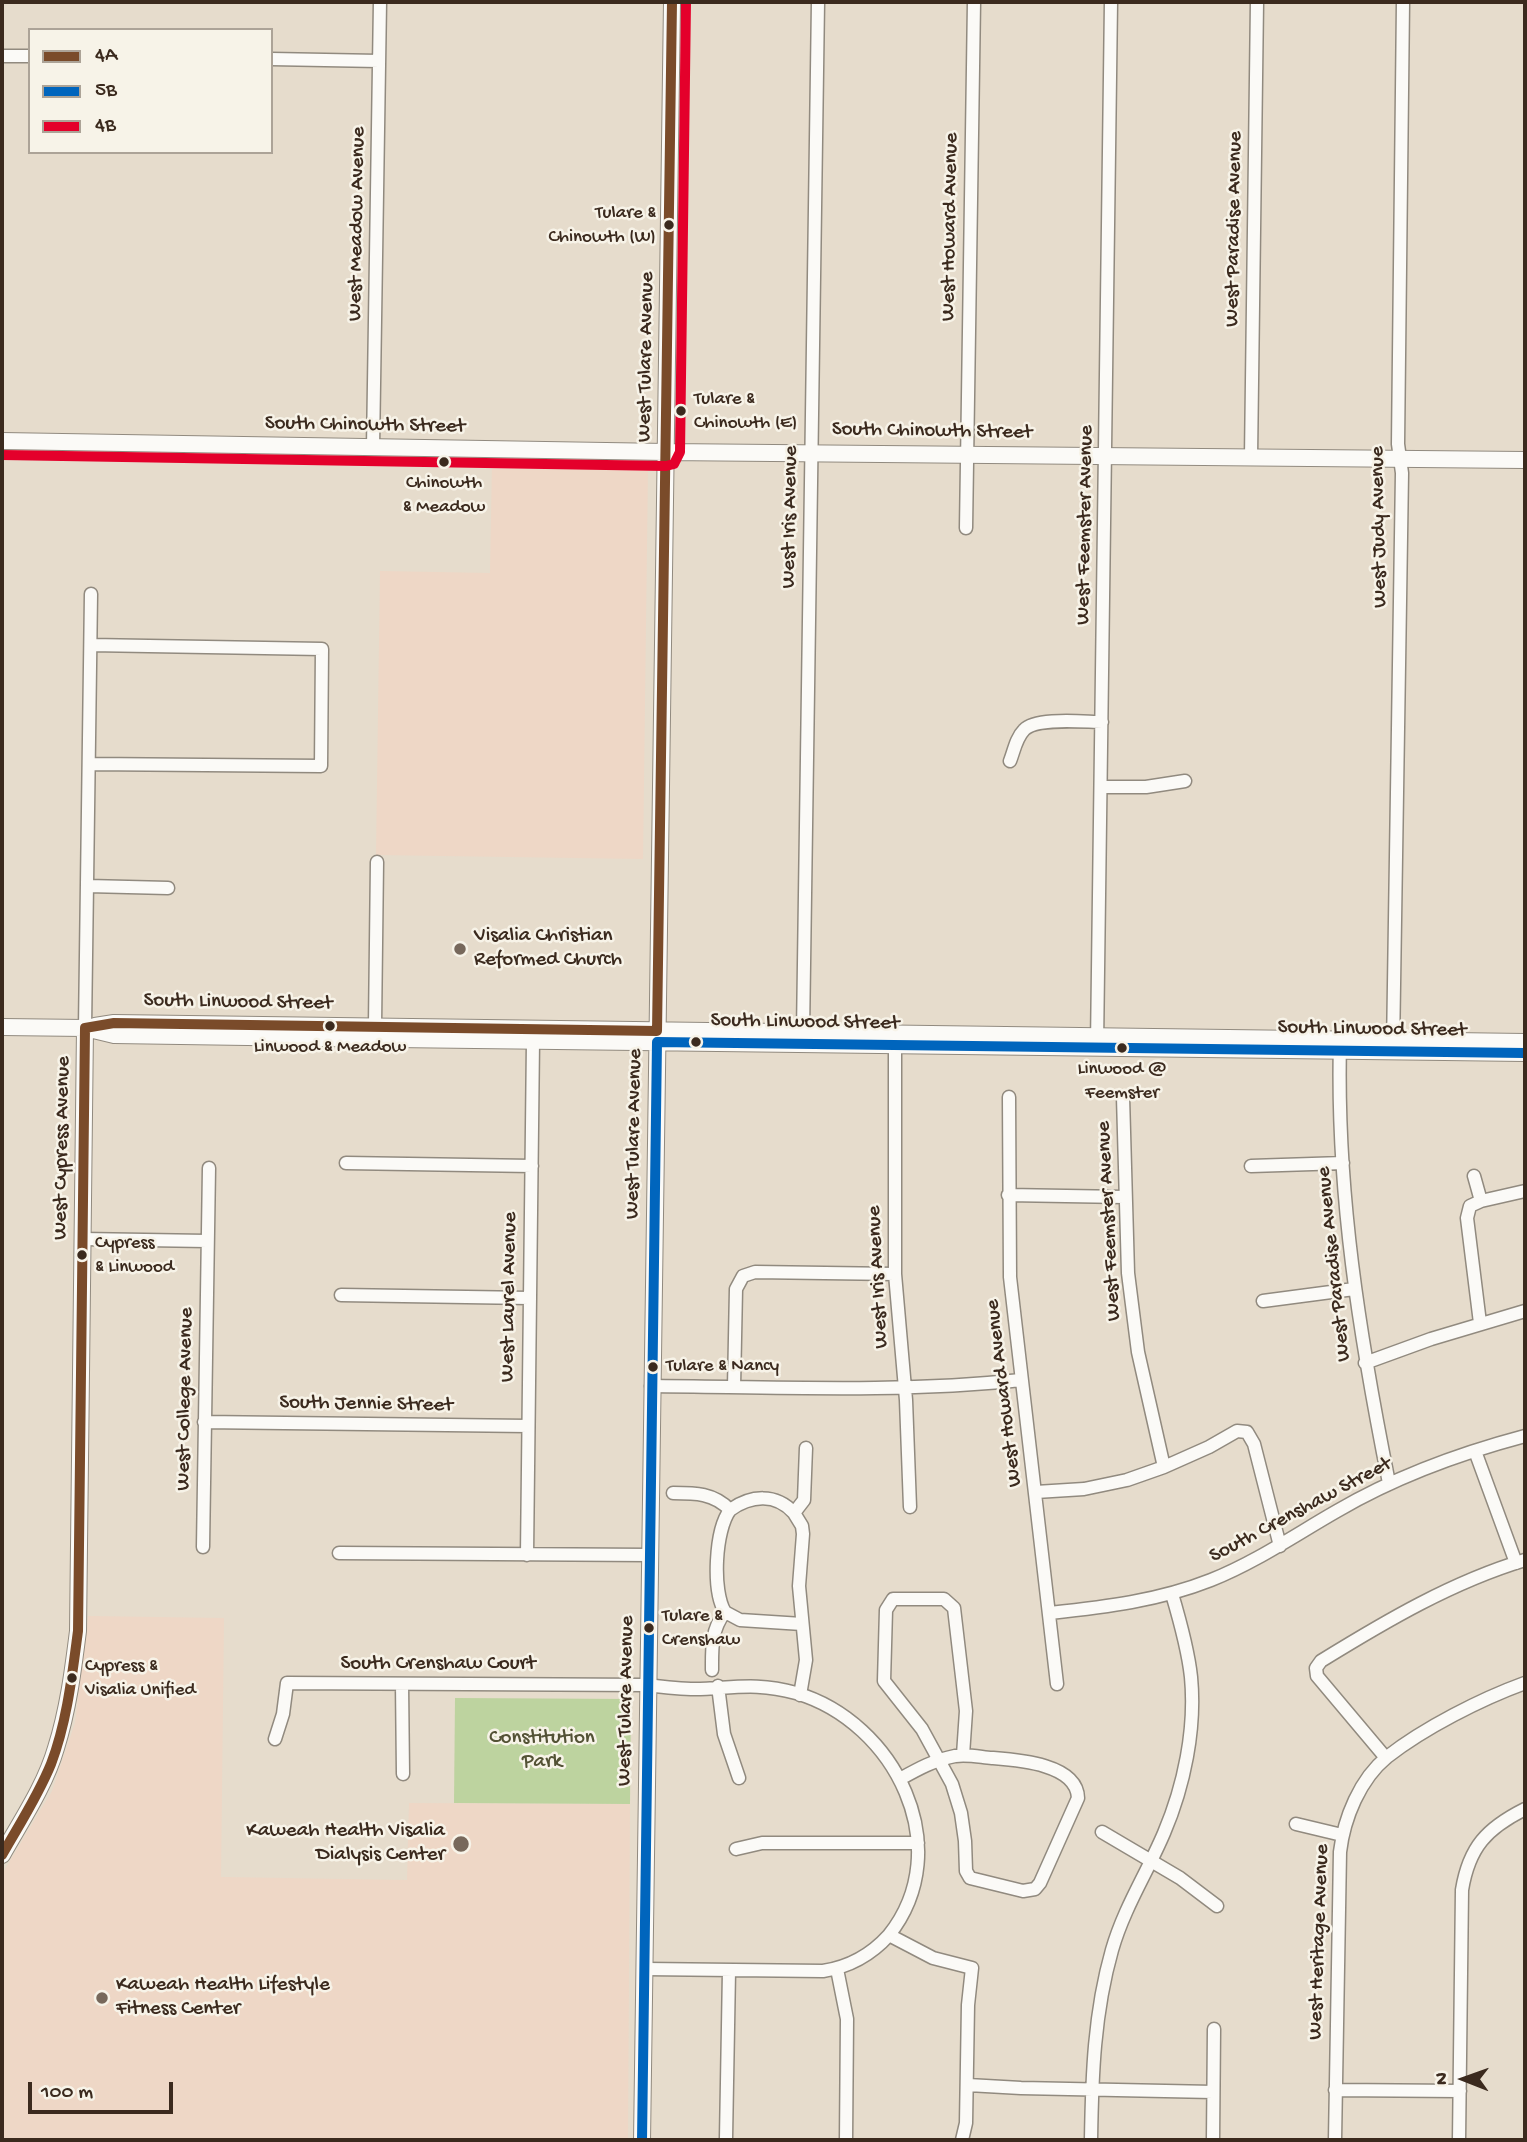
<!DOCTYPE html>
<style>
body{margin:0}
#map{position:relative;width:1527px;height:2142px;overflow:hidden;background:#e6dccc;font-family:"Gochi Hand",sans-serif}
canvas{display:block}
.frame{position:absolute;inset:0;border:4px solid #3b2a1e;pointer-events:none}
.legend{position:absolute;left:28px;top:28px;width:245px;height:126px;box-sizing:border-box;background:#f7f3e8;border:2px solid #aca397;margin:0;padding:9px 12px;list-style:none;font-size:21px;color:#3b2a1e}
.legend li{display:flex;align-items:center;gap:14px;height:35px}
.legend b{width:35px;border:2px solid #aca397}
.north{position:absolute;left:1429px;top:2044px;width:70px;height:70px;-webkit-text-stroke:5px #f7f3e8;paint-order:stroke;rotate:271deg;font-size:19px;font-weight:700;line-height:28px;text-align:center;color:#3b2a1e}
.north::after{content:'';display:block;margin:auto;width:24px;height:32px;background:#3b2a1e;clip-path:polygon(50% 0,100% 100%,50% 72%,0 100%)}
.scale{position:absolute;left:28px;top:2082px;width:145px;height:32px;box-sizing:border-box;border:4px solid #3b2a1e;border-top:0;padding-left:9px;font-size:21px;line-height:24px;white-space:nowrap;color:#3b2a1e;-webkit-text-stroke:5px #f7f3e8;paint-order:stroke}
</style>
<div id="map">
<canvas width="1527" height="2142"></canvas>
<div class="frame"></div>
<ul class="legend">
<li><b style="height:9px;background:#7a4b2a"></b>4A</li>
<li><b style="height:9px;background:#0065bd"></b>5B</li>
<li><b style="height:9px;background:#e4002b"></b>4B</li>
</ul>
<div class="north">N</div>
<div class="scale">100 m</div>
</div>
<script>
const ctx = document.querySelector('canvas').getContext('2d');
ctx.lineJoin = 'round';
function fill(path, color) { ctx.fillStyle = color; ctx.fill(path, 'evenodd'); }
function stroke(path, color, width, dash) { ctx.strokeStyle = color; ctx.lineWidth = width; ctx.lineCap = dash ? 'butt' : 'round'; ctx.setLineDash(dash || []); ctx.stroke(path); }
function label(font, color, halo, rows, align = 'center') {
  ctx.font = font + ' "Gochi Hand",sans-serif'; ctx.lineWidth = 5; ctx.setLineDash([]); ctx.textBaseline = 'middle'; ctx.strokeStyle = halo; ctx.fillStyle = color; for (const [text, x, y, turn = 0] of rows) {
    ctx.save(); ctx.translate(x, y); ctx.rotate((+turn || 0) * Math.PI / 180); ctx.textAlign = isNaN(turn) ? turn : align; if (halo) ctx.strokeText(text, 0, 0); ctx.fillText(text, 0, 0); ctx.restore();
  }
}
fill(new Path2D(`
 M492 461 645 463 648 468 643 859 376 855 380 571 490 573Z
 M88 1616 224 1618 221 1877 407 1880 409 1803 630 1804 628 2140H2V1874L52 1791 75 1723Z`), '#eed7c6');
fill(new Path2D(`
 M455 1698 631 1699 630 1804 454 1803Z`), '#bdd39f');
const street = new Path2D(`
 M2 56H30
 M271 59 379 61
 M373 447 380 2
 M1251 457 1257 2
 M966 528 974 2
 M1010 761C1014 751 1016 738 1024 730 1036 717 1084 722 1102 722
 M90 764 321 766 322 649 91 645
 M1101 787H1146L1185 781
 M88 886 168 888
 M375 1025 377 862
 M85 1028 91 594
 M803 1032 818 2
 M1340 1043C1336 1192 1360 1338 1389 1483
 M1097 1044 1111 2
 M895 1046V1274L906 1400 910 1507
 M1393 1048 1402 473 1398 444 1403 2
 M1009 1097 1010 1277 1057 1684
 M1123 1097 1128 1273 1138 1352 1164 1467
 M346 1163 532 1166
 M1251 1166 1343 1163
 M1474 1176 1481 1201 1470 1206 1467 1218 1480 1323
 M1008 1195 1124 1197
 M1481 1201 1525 1191
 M82 1239 207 1241
 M341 1295 529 1298
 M1263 1301 1354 1289
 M1365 1363 1431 1339 1525 1311
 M651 1386C775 1387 899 1393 1021 1380
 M734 1387 736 1289 743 1276 755 1272 895 1274
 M204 1422 528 1426
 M1475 1451 1516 1563
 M1036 1492 1084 1489 1127 1480 1164 1467 1209 1447 1237 1431 1247 1432 1254 1444 1280 1546
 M673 1493C695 1493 714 1493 730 1510 751 1495 776 1493 794 1513
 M203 1547 209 1168
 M339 1553 650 1555
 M527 1555 533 1041
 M725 1612 740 1620 802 1624
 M1050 1613C1105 1607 1158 1601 1211 1580 1256 1562 1295 1535 1337 1511 1395 1477 1461 1453 1525 1436
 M712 1670C712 1648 711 1630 725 1612 712 1591 715 1530 730 1510
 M402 1684 403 1774
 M718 1686 724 1734 739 1778
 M800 1695 806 1660 799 1586 803 1534 802 1526 794 1513 804 1500 806 1448
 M275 1739 283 1714 287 1683 647 1685C663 1687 679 1689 695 1689 734 1688 757 1682 796 1693 895 1722 958 1848 889 1935
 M1386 1758 1317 1676 1316 1668 1321 1661C1386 1621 1452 1582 1525 1560
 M900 1779C918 1769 934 1760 955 1756 967 1754 980 1757 992 1758 1018 1760 1077 1764 1078 1798L1040 1883 1035 1889 1023 1891 970 1878 966 1871 965 1841 961 1813 952 1784 922 1729 884 1681 886 1610 893 1599H944L954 1608 966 1711 963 1755
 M1296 1824 1342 1835
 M1102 1832 1180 1878 1217 1906
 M736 1849 762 1843H918
 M645 1969 823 1971C849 1967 871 1955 889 1935L933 1958 972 1968 968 2005 966 2123 962 2140
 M837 1969 847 2019 846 2140
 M968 2085 1021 2088 1213 2092
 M1335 2090 1460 2091
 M726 2138 729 1971
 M1091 2140C1092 2076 1094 2013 1112 1950 1124 1908 1147 1873 1164 1833 1184 1786 1196 1729 1191 1677 1188 1649 1180 1621 1172 1594
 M1213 2140 1214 2029
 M1335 2140 1340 1852C1344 1818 1360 1779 1387 1757 1424 1728 1481 1699 1525 1683
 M1459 2140 1462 1890C1469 1847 1487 1828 1525 1809`);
const secondary = new Path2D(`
 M2 441 666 452 1525 460
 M95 1026 114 1023 1525 1042
 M2 1027 85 1028 114 1035 314 1038 1525 1053
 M2 1855C21 1821 45 1786 56 1748 68 1710 73 1671 78 1631L85 1028
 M642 2140 672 2`);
stroke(street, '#918a7f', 15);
stroke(secondary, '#918a7f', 18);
stroke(street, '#fbfaf7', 12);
stroke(secondary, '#fbfaf7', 16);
stroke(new Path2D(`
 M2 1855C19 1825 38 1796 51 1764 67 1722 72 1676 78 1631L85 1028 114 1023 657 1031 672 2`), '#7a4b2a', 10);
stroke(new Path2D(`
 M642 2140 657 1042 1525 1053`), '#0065bd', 10);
stroke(new Path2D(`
 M2 455 666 466 674 464 680 452 686 2`), '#e4002b', 10);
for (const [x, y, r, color] of [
 [669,225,6,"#3b2a1e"],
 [681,411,6,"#3b2a1e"],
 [444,462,6,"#3b2a1e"],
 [460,949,7,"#77685b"],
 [330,1026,6,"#3b2a1e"],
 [696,1042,6,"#3b2a1e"],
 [1122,1048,6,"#3b2a1e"],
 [82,1255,6,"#3b2a1e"],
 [653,1367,6,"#3b2a1e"],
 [649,1628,6,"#3b2a1e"],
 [72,1678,6,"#3b2a1e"],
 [461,1844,9,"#77685b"],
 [102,1998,7,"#77685b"]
]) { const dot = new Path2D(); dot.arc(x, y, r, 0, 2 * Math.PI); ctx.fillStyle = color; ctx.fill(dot); stroke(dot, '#f7f3e8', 2.5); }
label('19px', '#3b2a1e', '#f7f3e8', [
 ["Tulare &",656,214,"right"],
 ["Chinowth (W)",656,238,"right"],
 ["Tulare &",694,400],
 ["Chinowth (E)",694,424],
 ["Chinowth",444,484,"center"],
 ["& Meadow",444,508,"center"],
 ["Linwood & Meadow",330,1048,"center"],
 ["Linwood @",1122,1070,"center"],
 ["Feemster",1122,1094,"center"],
 ["Cypress",95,1244],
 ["& Linwood",95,1268],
 ["Tulare & Nancy",666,1367],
 ["Tulare &",662,1617],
 ["Crenshaw",662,1641],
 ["Cypress &",85,1667],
 ["Visalia Unified",85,1691]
], 'left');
label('21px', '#3b2a1e', '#f7f3e8', [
 ["West Meadow Avenue",358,224,-89],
 ["West Howard Avenue",951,227,-89],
 ["West Paradise Avenue",1235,229,-89],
 ["West Tulare Avenue",647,357,-89],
 ["South Chinowth Street",365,426,1],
 ["South Chinowth Street",932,432,1],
 ["West Iris Avenue",791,517,-89],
 ["West Feemster Avenue",1086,525,-89],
 ["West Judy Avenue",1380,527,-91],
 ["South Linwood Street",238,1003,1],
 ["South Linwood Street",805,1023,1],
 ["South Linwood Street",1372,1030,1],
 ["West Tulare Avenue",635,1134,-89],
 ["West Cypress Avenue",63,1148,-89],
 ["West Feemster Avenue",1110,1221,-93],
 ["West Paradise Avenue",1335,1264,-96],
 ["West Iris Avenue",879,1277,-93],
 ["West Laurel Avenue",510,1297,-89],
 ["West Howard Avenue",1005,1393,-97],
 ["West College Avenue",186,1399,-89],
 ["South Jennie Street",366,1405,1],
 ["South Crenshaw Street",1301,1511,-28],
 ["South Crenshaw Court",438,1665],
 ["West Tulare Avenue",627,1701,-89],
 ["West Heritage Avenue",1320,1942,-88]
]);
label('21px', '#3b2a1e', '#f7f3e8', [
 ["Visalia Christian",474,937],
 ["Reformed Church",474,961],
 ["Kaweah Health Visalia",445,1832,"right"],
 ["Dialysis Center",445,1856,"right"],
 ["Kaweah Health Lifestyle",116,1986],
 ["Fitness Center",116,2010]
], 'left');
label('21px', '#535235', '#f7f3e8', [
 ["Constitution",542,1739],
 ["Park",542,1763]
]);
</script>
